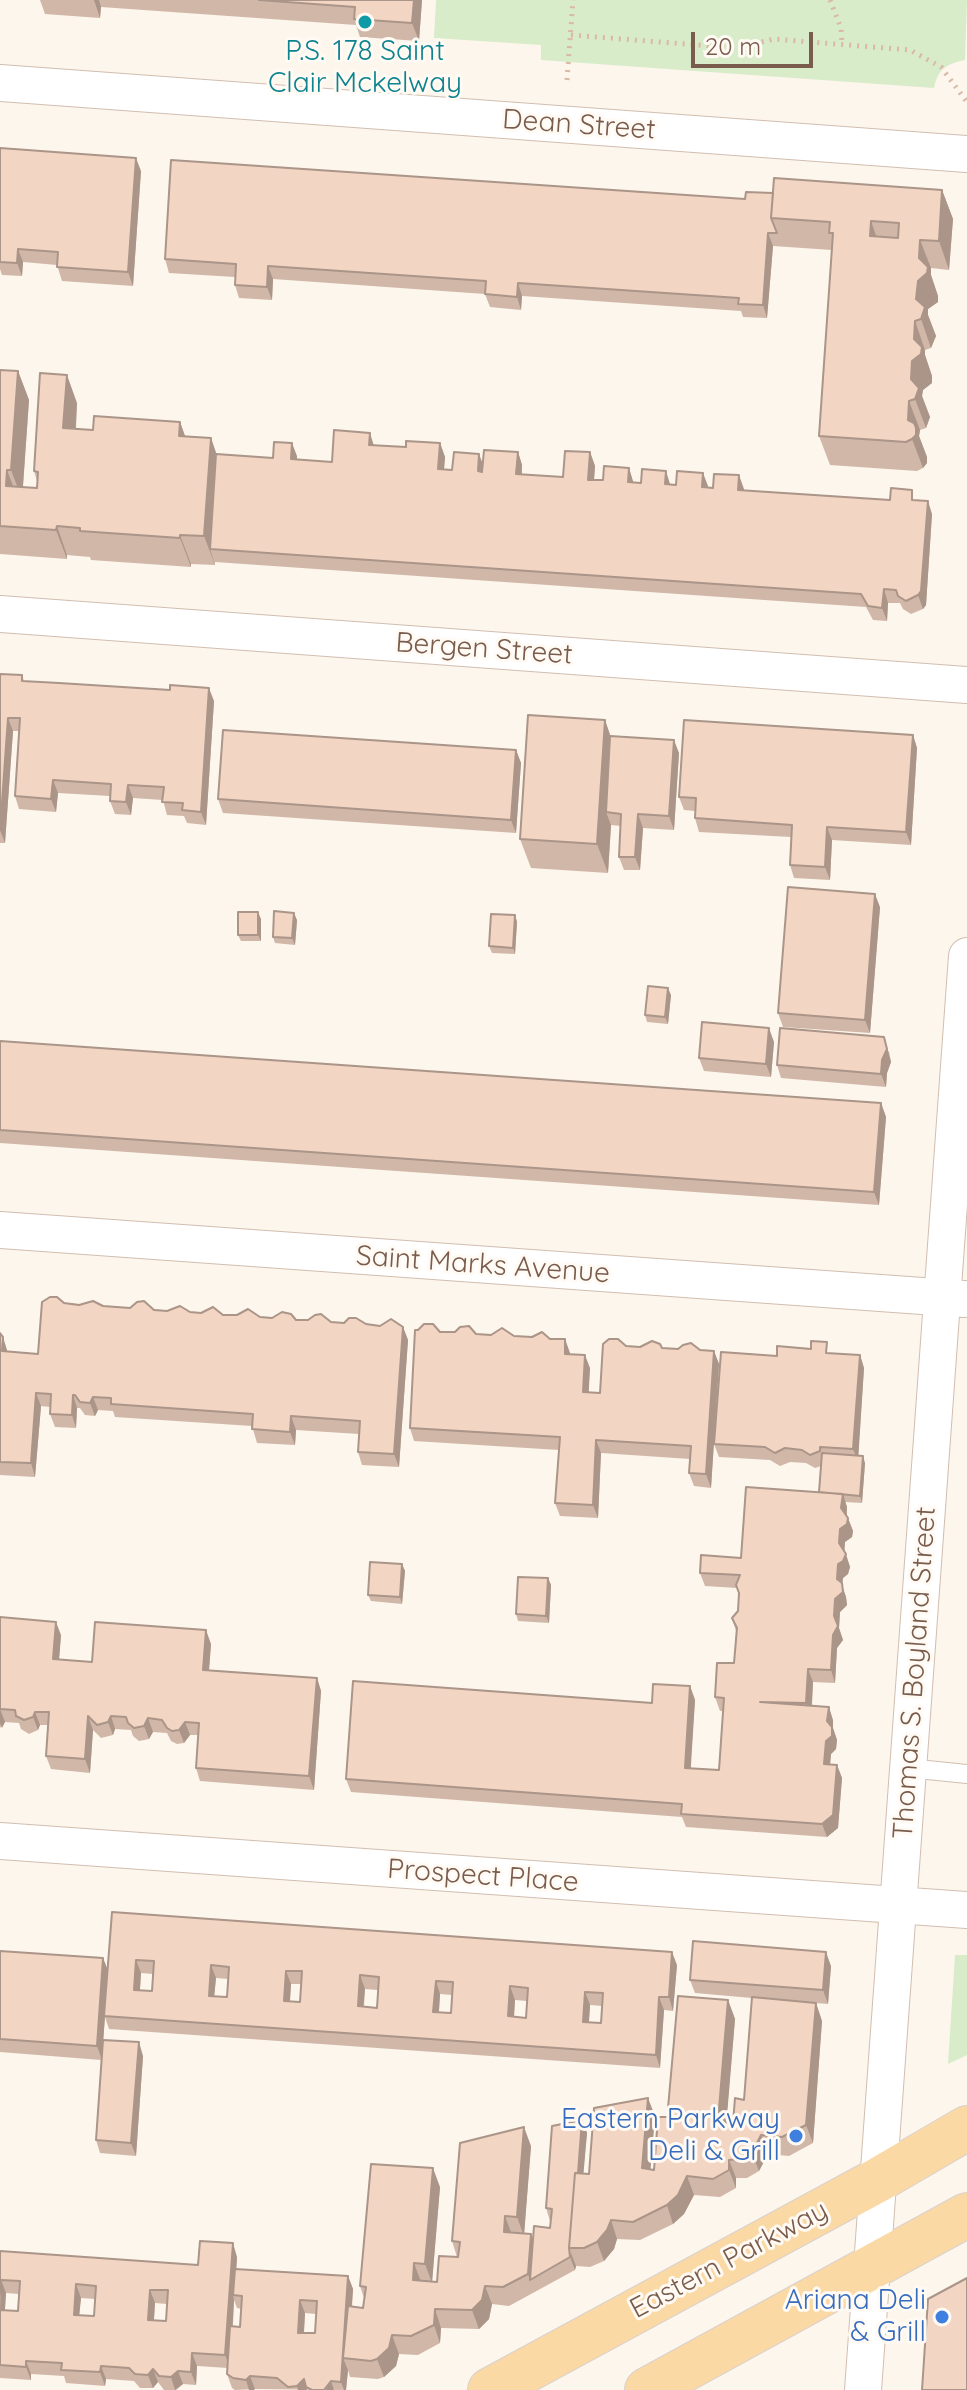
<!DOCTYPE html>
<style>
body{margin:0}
#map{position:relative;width:967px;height:2390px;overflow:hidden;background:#fdf6ec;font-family:Quicksand,sans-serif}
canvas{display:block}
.scale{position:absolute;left:691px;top:32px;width:122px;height:36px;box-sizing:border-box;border:4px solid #7a5c4d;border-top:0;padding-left:10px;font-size:24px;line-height:28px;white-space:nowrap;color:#7a5c4d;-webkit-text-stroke:6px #fffaf3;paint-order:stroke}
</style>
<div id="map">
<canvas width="967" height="2390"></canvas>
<div class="scale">20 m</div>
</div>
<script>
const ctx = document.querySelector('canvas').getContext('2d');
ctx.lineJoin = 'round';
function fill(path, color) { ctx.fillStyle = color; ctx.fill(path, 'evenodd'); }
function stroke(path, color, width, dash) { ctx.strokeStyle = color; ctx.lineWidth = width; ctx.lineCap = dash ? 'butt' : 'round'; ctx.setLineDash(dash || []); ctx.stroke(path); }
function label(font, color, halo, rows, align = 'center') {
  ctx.font = font + ' Quicksand,sans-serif'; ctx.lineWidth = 6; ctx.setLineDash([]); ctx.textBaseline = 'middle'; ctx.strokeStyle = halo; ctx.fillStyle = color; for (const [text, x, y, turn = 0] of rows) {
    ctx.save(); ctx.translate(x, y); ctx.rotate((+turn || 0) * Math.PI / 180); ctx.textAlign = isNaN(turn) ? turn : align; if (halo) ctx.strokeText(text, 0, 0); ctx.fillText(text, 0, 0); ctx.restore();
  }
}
fill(new Path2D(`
 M436 0H967L965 60C946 64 938 69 934 88L541 60V45L434 38Z
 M955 1955H967V2055L948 2064Z`), '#d8ecc9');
const lane = new Path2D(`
 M908 1768 967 1774`);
const street = new Path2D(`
 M0 83 967 154
 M0 614 967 685
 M0 1230 964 1299
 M0 1841 967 1910
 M863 2390 967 956`);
const primary = new Path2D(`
 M490 2390 878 2180 967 2128
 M647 2390 967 2215`);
stroke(lane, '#d1beb0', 20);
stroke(street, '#d1beb0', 38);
stroke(primary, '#dad1cd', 46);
stroke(new Path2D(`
 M830 0 841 28 842 44
 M571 35 737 48 774 39 910 50 941 67 967 102
 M567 80 573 0`), '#d9b8a5', 5, [2, 6]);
stroke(lane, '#fff', 18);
stroke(street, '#fff', 36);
stroke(primary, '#fbd9a5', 44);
fill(new Path2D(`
 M40 0H422L419 41 360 37 356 25 101 7 100 18 45 14Z
 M0 148 141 171 133 286 62 281 57 265 23 262 22 276 2 275 0 269Z
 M942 190 953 219 949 270 931 268V275L938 296V302L928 309V315L936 336 931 348 925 350V355L932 376V383L923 390 922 396 930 417 926 428 920 430 919 436 927 457V463L923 468 917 471 830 465 819 436 832 250 773 246 767 318 743 317 741 311 522 296 521 310 490 307 485 294 273 279 272 300 239 298 235 285V277L169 273 165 259 745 199 773 193Z
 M0 370 18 371 29 400 23 487 37 488V481L34 471 77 403 76 429 93 430 180 422 185 436 211 438 216 454 273 458 297 456V459L332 462 374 445 406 447 440 443 445 457 444 469 452 470 483 464 518 452 522 465V474L563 477 590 452 595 466 594 480H603L629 468 633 483 708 486V487L744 489V490L890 500H916L932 514 926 605 923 609 911 614 903 609 900 603H888L887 621 873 620 866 607 215 562V565L191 564V567L91 560 90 557 67 555V559L0 554Z
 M0 674 22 675 24 681 214 701 206 825 187 823 184 816 167 815 163 800 133 798 131 815 115 814 110 801V796L58 793 56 812 19 809 15 796 19 731H13L5 843H0Z
 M605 720 610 736 679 753 674 830 643 828 640 870H624L619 857 621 826 611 825 608 873 531 868 520 839Z
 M913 735 917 748 911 845 832 840 830 880 794 878 790 865 791 837 699 832 695 818V811L684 810 679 797Z
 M516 750 521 763 516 833 223 813 218 799Z
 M880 907 870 1033 783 1027 778 1013Z
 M515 915 517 922 515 954 492 953 489 946Z
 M261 919V941H241L238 935Z
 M297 920 295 945 275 943 273 937Z
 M671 995 668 1024 647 1022 645 1015Z
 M0 1041 881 1103 886 1117 879 1205 0 1143Z
 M774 1042 771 1077 704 1071 699 1058Z
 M889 1051 891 1062 887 1073 886 1087 781 1078 777 1065Z
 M64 1303 403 1327 408 1340 399 1467 362 1465 358 1452 359 1434 296 1430 295 1445 257 1443 252 1426 115 1417 113 1411 98 1410 95 1416 85 1415 80 1408H77L76 1428 55 1427 50 1414V1407L41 1406 35 1477 0 1475V1333L7 1351 38 1354Z
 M440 1332 565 1339 570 1354 590 1368 588 1393H600L626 1346 714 1351 719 1364 711 1488 694 1486 689 1473 690 1459 601 1453 598 1518 560 1516 555 1503 559 1450 414 1441 410 1428Z
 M832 1353 860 1355 864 1368 858 1456 865 1463 862 1503 845 1502 847 1507V1516L853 1531 852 1537 845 1542 844 1552 850 1567 848 1574 843 1578 842 1585 846 1597 847 1605 840 1612 839 1628 843 1640 837 1648 835 1683 813 1682 812 1706 833 1720V1728L837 1740 836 1749 831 1754 830 1764 837 1765 842 1778 838 1828 827 1837 686 1827 682 1817 351 1792 346 1779 652 1703 690 1686 695 1700 690 1768 719 1770 723 1711H720L715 1697 734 1663 736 1631 732 1618 738 1611 739 1594 737 1588 705 1586 700 1573 741 1558 820 1492 821 1466 815 1468 806 1463 790 1462 780 1466 770 1460 719 1457 714 1444 777 1356Z
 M402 1564 405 1571 402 1604 371 1601 368 1595Z
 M548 1578 551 1585 549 1623 518 1621 516 1614Z
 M0 1617 61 1635 59 1660 92 1662 211 1644 209 1670 317 1678 321 1691 314 1790 200 1781 196 1768 198 1735H190L184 1743 177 1744 171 1741 167 1733 153 1732 149 1739 139 1741 133 1736 131 1730 115 1729 113 1735 101 1738 93 1730 90 1773 51 1769 46 1756 48 1725H40L38 1730 29 1734 21 1729 19 1723 5 1722 0 1728Z
 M112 1912 677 1965 673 2011 664 2010 660 2068 109 2029 105 2017 103 2040 143 2056 136 2156 100 2153 96 2140 101 2060 0 2052V1951L103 1958 108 1970ZM141 1973 153 1974 152 1991 140 1990ZM216 1978 228 1979 227 1997 214 1996ZM291 1984H301L300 2002 290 2001ZM365 1989 378 1990 377 2008 364 2007ZM440 1994 452 1995 451 2013 439 2012ZM515 2000 527 2001 526 2018 514 2017ZM590 2005 602 2006 601 2023 589 2022Z
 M831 1966 828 2004 816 2003 822 2021 813 2143 789 2156 768 2154 759 2171 747 2178H736V2188L720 2197 694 2195 684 2214 673 2224 640 2240 617 2239 614 2249 604 2261 590 2267 576 2266 575 2270 509 2306 492 2304 489 2319 479 2329 441 2328 440 2343 418 2355 399 2354 396 2366 384 2377 378 2379 350 2377 348 2370 346 2390 255 2389 235 2390 232 2388 227 2374 228 2368 197 2366 196 2385 183 2384 176 2390H164L158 2382 153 2388H140L134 2381 106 2379 105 2386 66 2383 64 2376 31 2374V2380L0 2378V2251L198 2265 237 2257 236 2269 348 2276 353 2289 352 2307 363 2308 364 2298 360 2286 440 2187 432 2281 437 2282 457 2257 452 2241 531 2146 524 2233 531 2234 533 2239 550 2228V2221L546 2208 582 2120 587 2133 583 2173 589 2174 655 2116 650 2169 654 2170 670 2117V2114L668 2108 728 2000 735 2019 726 2122 733 2123 744 2100 752 1998 695 1993 690 1980ZM6 2293 19 2294 18 2311 5 2310ZM81 2298 95 2299 94 2316 79 2315ZM234 2300 237 2308 242 2309 240 2327 233 2326ZM155 2303 167 2304 166 2321 154 2320ZM305 2313 316 2314 315 2333H304Z`), '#d1b7a8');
fill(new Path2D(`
 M94 0H99L101 7 100 18Z
 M414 0H422L419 41 412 23Z
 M136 158 141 171 133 286 128 272Z
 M942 190 953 219 949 270 939 241Z
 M871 221 881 250 870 236Z
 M768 233 773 246 767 318 763 305Z
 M920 240 931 268V275L938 296V302L928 309V315L936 336 931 348 921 319 916 299Z
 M18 249 23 262 22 276 17 263Z
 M268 266 273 279 272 300 267 287Z
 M518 283 522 296 521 310 517 297Z
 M915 321 925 350V355L932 376V383L923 390 922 396 930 417 926 428 915 399 911 379Z
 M18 371 29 400 22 499 11 470Z
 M67 375 77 403 74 457 63 428Z
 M909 401 920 430 919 436 927 457V463L923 468 912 439 908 420Z
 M180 422 190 450 179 436Z
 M370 433 374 446 369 445Z
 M211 438 221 467 210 549 215 565 204 536Z
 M292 443 297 456 296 472 291 459Z
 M440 443 445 457 443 482 438 469Z
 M518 452 522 465 521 487 516 474Z
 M590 452 595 466 593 493 588 480Z
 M479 454 484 467 482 485 478 471Z
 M629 468 633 481 632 496 628 482Z
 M7 470 18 499 6 486Z
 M666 471 670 484V498L665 484Z
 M703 473 708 486 707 500 702 487Z
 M739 475 744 489 743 503 738 490Z
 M928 501 932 514 926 605 923 609 918 595Z
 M57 526 67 555V559L56 530Z
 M180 535 191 564V567L180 538Z
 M884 589 888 603 887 621 882 608Z
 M209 688 214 701 206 825 201 812Z
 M8 718 13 731 5 843 0 830Z
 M605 720 615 749 606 812 611 825 608 873 597 844Z
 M913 735 917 748 911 845 906 832Z
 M674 740 679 753 674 830 669 816Z
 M516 750 521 763 516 833 511 820Z
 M53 780 58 793 56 812 51 799Z
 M128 785 133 798 131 815 126 802Z
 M638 814 643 828 640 870 635 857Z
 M827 827 832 840 830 880 825 867Z
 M875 894 880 907 870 1033 865 1020Z
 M258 912 261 919V941L258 935Z
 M294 913 297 920 295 945 292 938Z
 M515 915 517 922 515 954 513 948Z
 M668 988 671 995 668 1024 665 1017Z
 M769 1028 774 1042 771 1077 766 1064Z
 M884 1037 891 1062 887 1073 886 1087 881 1074Z
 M881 1103 886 1117 879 1205 874 1192Z
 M403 1327 408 1340 399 1467 394 1454Z
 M3 1337 7 1350V1364L2 1351Z
 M565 1339 570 1353V1367L565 1354Z
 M714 1351 719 1364 711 1488 706 1474Z
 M585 1355 590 1368 588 1406 583 1392Z
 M860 1355 864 1368 858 1462 853 1449Z
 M36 1393 41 1406 35 1477 31 1463Z
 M73 1395 77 1408 76 1428 72 1415Z
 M93 1397 98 1410 95 1416 90 1403Z
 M291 1416 296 1430 295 1445 290 1432Z
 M596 1440 601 1453 598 1518 593 1505Z
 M863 1456 865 1463 862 1503 860 1496Z
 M843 1494 847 1507 846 1521 841 1508Z
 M848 1518 853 1531 852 1537 845 1542 844 1556 839 1543 840 1529Z
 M846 1554 850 1567 848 1574 843 1578 842 1585 846 1597 847 1605 840 1612 839 1628 843 1640 837 1648 835 1683 831 1670 838 1564Z
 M402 1564 405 1571 402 1604 400 1597Z
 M548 1578 551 1585 549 1623 546 1616Z
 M56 1622 61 1635 58 1672 53 1659Z
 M206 1630 211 1644 208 1683 203 1670Z
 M808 1669 813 1682 811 1717 806 1703Z
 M317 1678 321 1691 314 1790 309 1776Z
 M690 1686 695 1700 690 1781 685 1768Z
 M829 1707 833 1720V1728L837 1740 836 1749 831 1754 829 1777 824 1764Z
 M0 1709 5 1722 2 1728 0 1723Z
 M35 1712 40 1725 38 1730 33 1717Z
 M88 1716 93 1730 90 1773 85 1759Z
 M111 1716 115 1729 113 1735 108 1722Z
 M148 1718 153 1732 149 1739 144 1726Z
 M185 1722 190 1735 184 1743 179 1730Z
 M837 1765 842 1778 838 1828 827 1837 822 1824Z
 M672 1952 677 1965 673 2011 669 1997Z
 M826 1952 831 1966 828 2004 823 1990Z
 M103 1958 108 1971 102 2060 97 2046Z
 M136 1960 141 1973 139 2003 134 1990Z
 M211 1965 216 1978 213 2009 209 1996Z
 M286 1971 291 1984 289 2014 284 2001Z
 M360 1975 365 1989 362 2019 358 2006Z
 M436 1981 440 1994 438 2025 433 2012Z
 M510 1986 515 2000 513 2030 508 2016Z
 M585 1992 590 2005 588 2035 583 2022Z
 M659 1997 664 2010 660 2068 656 2055Z
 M728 2000 735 2019 725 2140 718 2121Z
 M816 2003 822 2021 813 2143 806 2125Z
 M139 2042 143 2056 136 2156 131 2143Z
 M648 2098 655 2116 649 2187 642 2168Z
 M582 2120 587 2133 577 2248H571Z
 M524 2127 531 2146 524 2236 517 2217Z
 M761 2135 768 2154 759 2171 752 2153Z
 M729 2160 736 2178V2188L729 2170Z
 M433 2168 440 2187 432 2283 425 2264Z
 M687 2176 694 2195 684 2214 673 2224 667 2205Z
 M505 2216 512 2235 504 2232Z
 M611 2220 617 2239 614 2249 604 2261 597 2242Z
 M531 2234 537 2253 530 2280 528 2274Z
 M233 2243 237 2257 235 2295H233L234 2300 230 2368 225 2355Z
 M571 2253 576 2266 575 2270 570 2257Z
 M414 2263 421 2282 413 2280Z
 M348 2276 353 2289 348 2358H343L348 2370 346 2390H344L341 2382Z
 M1 2280 6 2293 4 2323 0 2312Z
 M76 2284 81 2298 78 2328 74 2315Z
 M485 2286 492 2304 489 2319 479 2329 472 2310Z
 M150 2290 155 2303 153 2333 148 2320Z
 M300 2300 305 2313 303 2346 298 2333Z
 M435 2309 441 2328 440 2343 434 2325Z
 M392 2335 399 2354 396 2366 384 2377 377 2359Z
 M192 2353 197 2366 196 2385 191 2372Z
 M26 2361 31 2374V2380L26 2367Z
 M101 2366 106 2379 105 2386 100 2372Z
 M153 2369 158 2382 153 2388 148 2375Z
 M178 2371 183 2384 175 2390 171 2377Z
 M250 2376 255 2389 254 2390H249L246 2380Z
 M304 2379 307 2390H298L297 2386Z
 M331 2381 334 2390H326V2389Z`), '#aa9588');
const building = new Path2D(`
 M259 0H414L412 23 354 19 355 7Z
 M0 148 136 158 128 272 57 267 58 252 18 249 17 263 0 262Z
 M171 160 745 199 746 192 773 193 771 218 777 233H768L763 305 738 304 739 298 518 283 517 297 485 294 486 281 268 266 267 287 235 285 236 264 165 259Z
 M774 178 942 190 939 241 920 240 919 258 928 267 927 273 918 281 916 299 925 307 921 319 915 321 914 339 922 347 921 354 912 361 911 379 919 388 915 399 909 401 908 420 914 423 916 428V435L912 439 906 442 819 436 833 233H829L830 222 771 218ZM871 221 899 223 898 238 870 236Z
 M0 370 18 371 11 470H7L6 486 37 488 38 472 34 471 40 373 67 375 63 428 93 430 94 416 180 422 179 436 211 438 204 536 180 535V538L80 531V528L57 526 56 530 0 526Z
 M334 430 370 433 369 445 406 447V441L440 443 438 469 452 470 454 452 479 454 478 471 482 472 484 450 518 452 516 474 563 477 565 451 590 452 588 480H603L604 466 629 468 628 482 641 483 642 469 666 471 665 484 676 485 677 471 703 473 702 487 713 488 714 474 739 475 738 490 890 500 891 488 912 490V500L928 501 921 591 918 595 906 601 898 596 896 590 884 589 882 608 868 606 861 594 210 549 216 454 273 458 274 442 292 443 291 459 332 462Z
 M0 674 22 675V681L59 683 170 690V685L209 688 201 812 182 810 183 803 162 802 164 787 128 785 126 802 110 801 111 784 53 780 51 799 15 796 20 718H8L0 830Z
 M528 715 605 720 597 844 520 839Z
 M684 720 913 735 906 832 827 827 825 867 790 865 792 825 695 818 696 798 679 797Z
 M223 730 516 750 511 820 218 799Z
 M610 736 674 740 669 816 638 814 635 857H619L621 814 606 812Z
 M788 887 875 894 865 1020 778 1013Z
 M274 911 294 913 292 938 273 937Z
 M238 912H258V935H238Z
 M491 914 515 915 513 948 489 946Z
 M648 986 668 988 665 1017 645 1015Z
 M702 1022 769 1028 766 1064 699 1058Z
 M780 1028 884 1037 887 1049 882 1060 881 1074 777 1065Z
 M0 1041 881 1103 874 1192 0 1130Z
 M50 1297H57L64 1303 79 1305 93 1301 103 1306 130 1308 137 1302 144 1301 154 1310 167 1311 180 1306 190 1312 201 1313 213 1307 223 1315H237L248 1309 260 1317 272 1318 282 1312 291 1314 296 1320H308L315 1315 321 1314 331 1322 344 1323 349 1318H356L366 1324 380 1326 391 1319 403 1327 394 1454 358 1452 360 1421 291 1416 290 1432 252 1429 253 1414 111 1404V1398L93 1397 90 1403 80 1402 75 1395H73L72 1415 50 1414 51 1394 36 1393 31 1463 0 1462V1333L3 1337 2 1351 38 1354 42 1302Z
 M424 1324H433L440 1332H455L460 1327 469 1326 476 1334 491 1335 502 1328 514 1336 532 1337 542 1332 550 1339H565V1354L585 1355 583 1392 600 1393 603 1344 609 1339H618L626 1346 640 1347 652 1341 660 1344 662 1348 678 1349 683 1345 691 1343 700 1350 714 1351 706 1474 689 1473 691 1446 596 1440 593 1505 555 1503 560 1437 410 1428 415 1330H418Z
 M811 1341 827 1342 826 1353 860 1355 853 1449 820 1447V1451L810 1455 802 1450 785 1448 775 1453 765 1447 714 1444 721 1352 777 1356V1346L811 1349Z
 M822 1453 863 1456 860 1496 819 1492Z
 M746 1487 843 1494 841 1508 848 1518 847 1524 840 1529 839 1543 846 1554 843 1561 838 1564 837 1579 842 1583 843 1592 835 1599 834 1616 838 1626 833 1635 831 1670 808 1669 806 1703 760 1702 829 1707 827 1721 832 1727V1736L826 1741 824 1764 837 1765 833 1815 822 1824 681 1814 682 1804 346 1779 353 1681 652 1703 653 1684 690 1686 685 1768 719 1770 724 1698 715 1697 717 1663H734L737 1628 732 1618 738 1611 739 1593 736 1585 740 1575 700 1573 701 1555 741 1558Z
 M370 1562 402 1564 400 1597 368 1595Z
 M518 1577 548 1578 546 1616 516 1614Z
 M0 1617 56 1622 53 1659 92 1662 95 1622 206 1630 203 1670 317 1678 309 1776 196 1768 199 1723 185 1722 179 1730 172 1731 167 1728 162 1720 148 1718 144 1726 134 1728 128 1723 126 1717 111 1716 108 1722 97 1725 88 1716 85 1759 46 1756 49 1712H35L33 1717 24 1720 16 1716 15 1710 0 1709Z
 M112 1912 672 1952 669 1997H659L656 2055 104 2016ZM136 1960 154 1961 152 1991 134 1990ZM211 1965 229 1967 227 1997 209 1996ZM286 1971H302L300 2002 284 2001ZM360 1975 379 1977 377 2008 358 2006ZM436 1981 453 1982 451 2013 433 2012ZM510 1986 528 1988 526 2018 508 2016ZM585 1992 603 1993 601 2023 583 2022Z
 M693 1941 826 1952 823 1990 690 1980Z
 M0 1951 103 1958 97 2046 0 2039Z
 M678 1996 728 2000 718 2121 733 2123 735 2098 744 2100 752 1997 816 2003 806 2125 782 2137 761 2135 752 2153 740 2159 729 2160V2170L713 2179 687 2176 678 2195 667 2205 633 2222 611 2220 607 2230 597 2242 584 2248H569L575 2173 589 2174 594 2108 648 2098 642 2168 654 2170 658 2117H670L671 2109 668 2108Z
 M103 2040 139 2042 131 2143 96 2140Z
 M582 2120 578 2173H575L569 2248 570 2257 530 2280 534 2226 550 2228 552 2209 546 2208 552 2126Z
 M524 2127 517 2217 505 2216 504 2232 531 2234 528 2274 503 2287 485 2286 482 2300 472 2310 435 2309 434 2325 411 2336 392 2335 389 2348 377 2359 371 2361 343 2358 348 2306 363 2308 366 2287 360 2286 371 2164 433 2168 425 2264 414 2263 413 2280 437 2282 439 2256 458 2257 460 2242 452 2241 460 2143Z
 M200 2241 233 2243 225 2355 192 2353 191 2372 178 2371 171 2377 159 2376 153 2369 148 2375 135 2374 129 2368 101 2366 100 2372 61 2370 62 2363 26 2361V2367L0 2365V2310L18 2311 20 2281 1 2280 0 2294V2251L198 2265ZM76 2284 96 2286 94 2316 74 2315ZM150 2290H168L166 2321 148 2320Z
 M235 2269 348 2276 341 2382 331 2381 324 2390H312L306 2387 304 2379 297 2386 288 2387 277 2378 250 2376 246 2380 233 2378 227 2374 230 2326 240 2327 242 2296 233 2295ZM300 2300 317 2301 315 2333H298Z
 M967 2278V2390H922L928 2299Z`);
fill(building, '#f3d5c3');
stroke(building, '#aa9588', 2);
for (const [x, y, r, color] of [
 [365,22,8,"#0f9aa8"],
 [796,2136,8,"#3f7fe0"],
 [942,2317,8,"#3f7fe0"]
]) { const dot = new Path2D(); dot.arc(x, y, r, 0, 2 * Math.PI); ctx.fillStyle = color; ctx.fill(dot); stroke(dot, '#fffaf3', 3); }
label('28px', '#0d838f', '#fffaf3', [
 ["P.S. 178 Saint",365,52],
 ["Clair Mckelway",365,84]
]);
label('28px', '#7a5c4d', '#fffaf3', [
 ["Dean Street",579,125,4],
 ["Bergen Street",484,649,4],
 ["Saint Marks Avenue",483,1265,4],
 ["Thomas S. Boyland Street",915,1673,-86],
 ["Prospect Place",483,1876,4],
 ["Eastern Parkway",729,2260,-28]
]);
label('28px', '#366cbe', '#fffaf3', [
 ["Eastern Parkway",780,2120],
 ["Deli & Grill",780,2152],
 ["Ariana Deli",926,2301],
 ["& Grill",926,2333]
], 'right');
</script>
